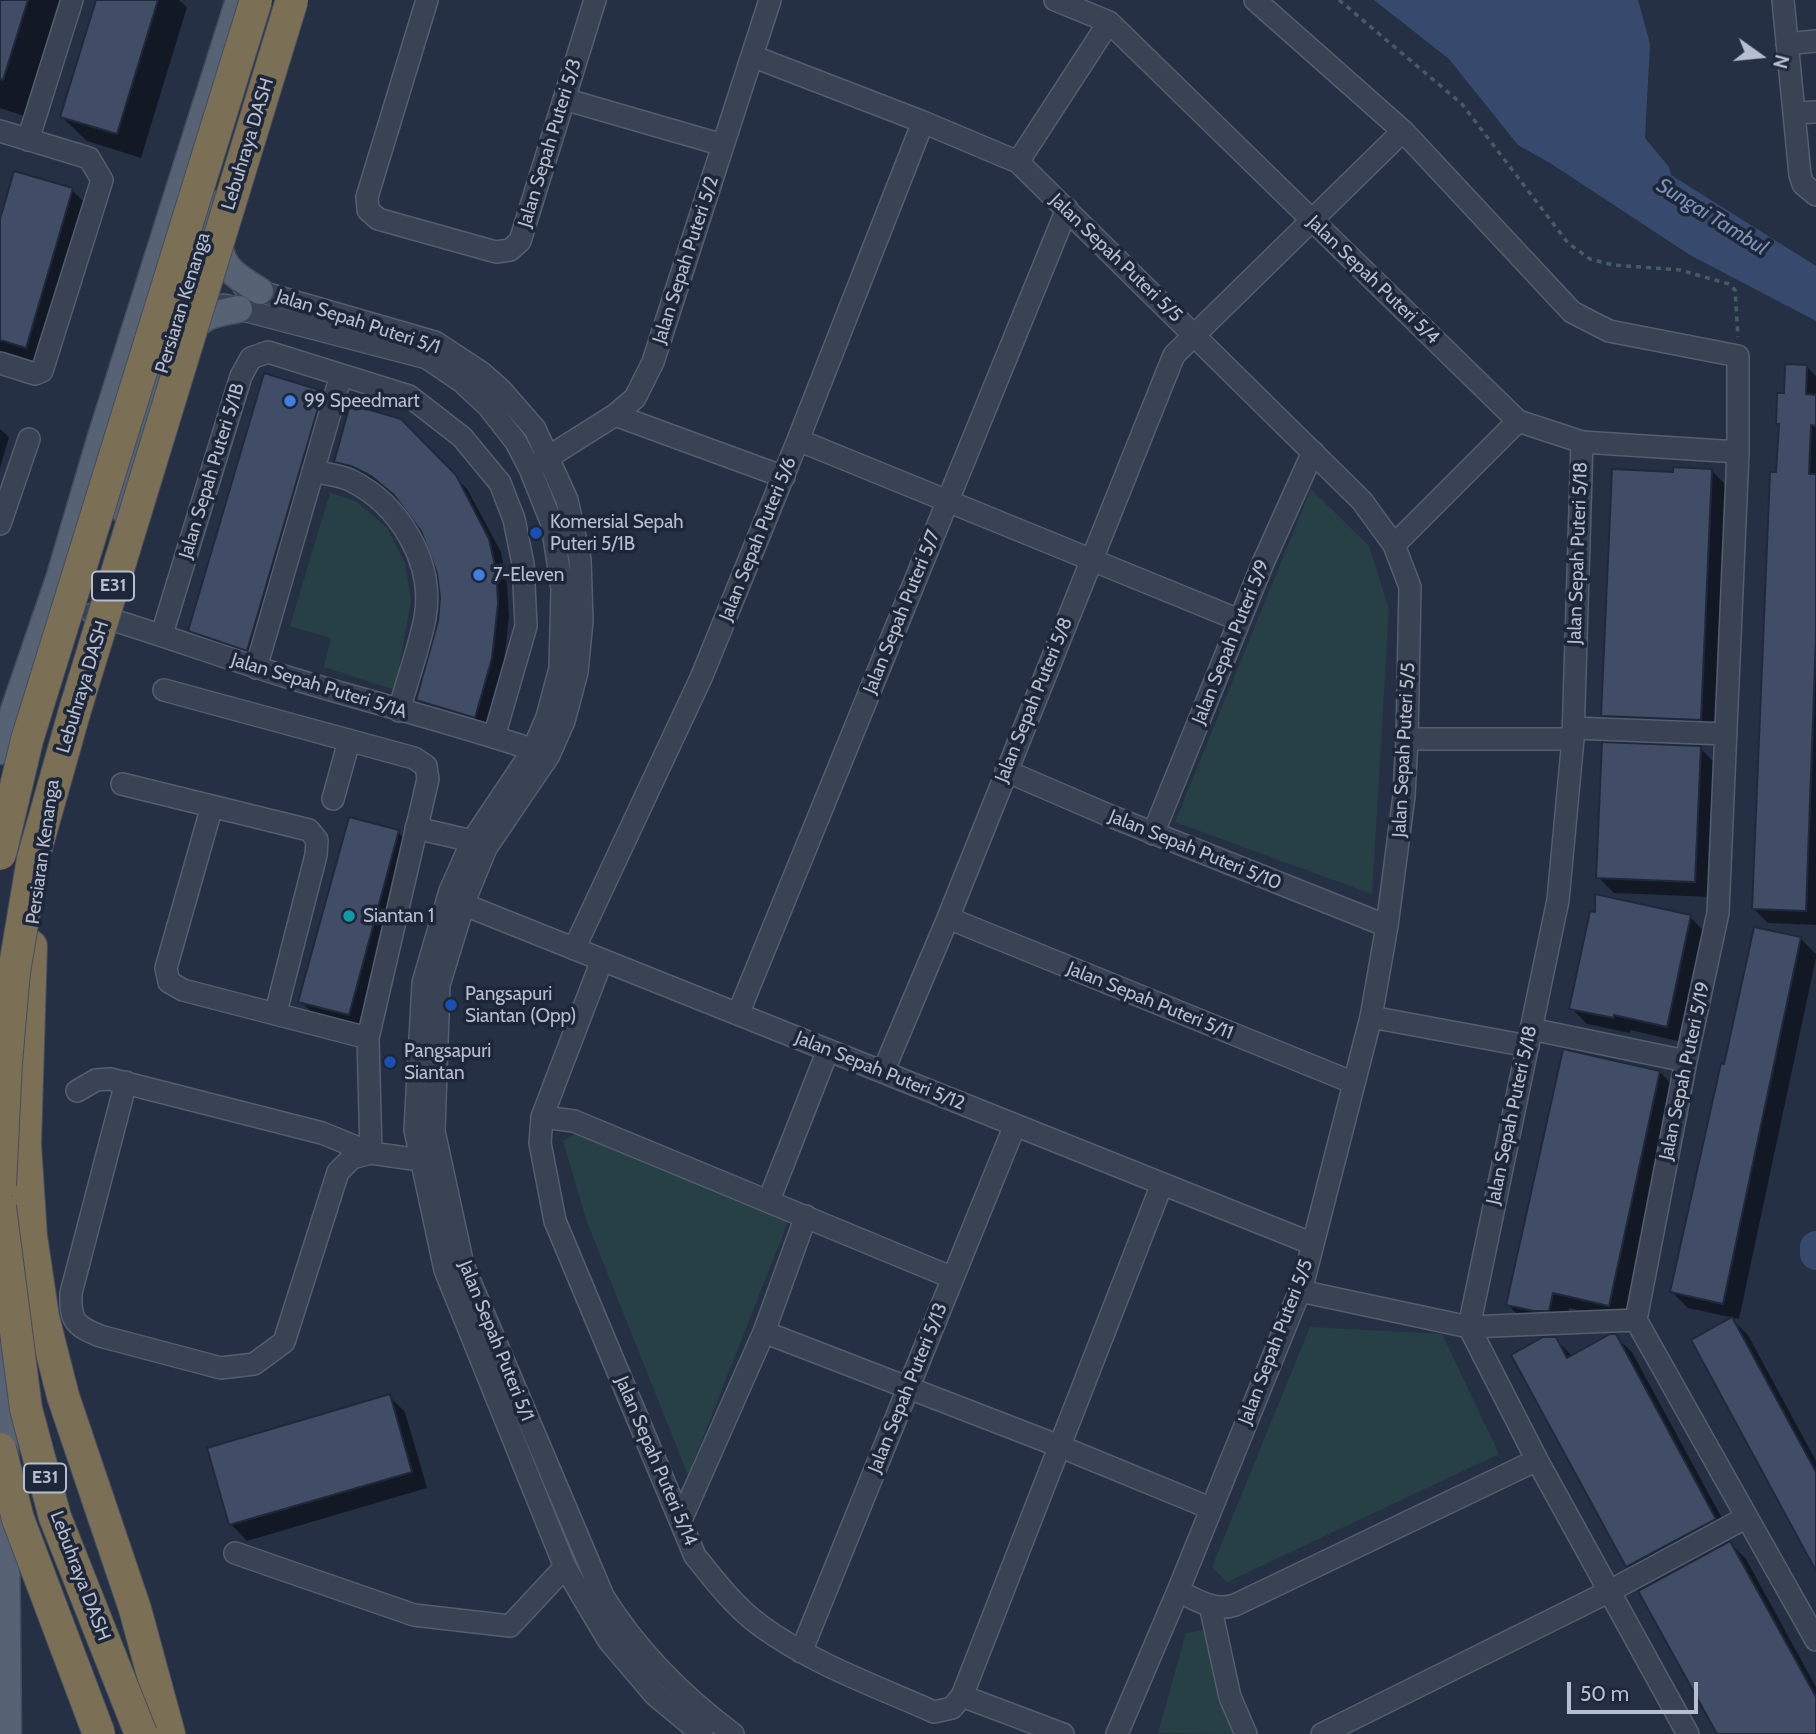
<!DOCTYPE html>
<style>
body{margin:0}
#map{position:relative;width:1816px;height:1734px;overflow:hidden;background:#253045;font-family:Cabin,sans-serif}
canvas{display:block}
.north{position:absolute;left:1725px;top:21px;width:70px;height:70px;-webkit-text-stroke:5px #1e273a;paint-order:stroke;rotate:105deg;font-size:19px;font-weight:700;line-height:28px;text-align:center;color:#b7bece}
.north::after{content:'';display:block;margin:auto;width:24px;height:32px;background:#b7bece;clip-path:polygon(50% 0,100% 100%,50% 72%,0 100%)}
.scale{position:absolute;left:1567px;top:1682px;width:131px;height:32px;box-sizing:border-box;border:4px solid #b7bece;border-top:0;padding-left:9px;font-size:21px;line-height:24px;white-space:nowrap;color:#b7bece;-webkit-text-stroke:5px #1e273a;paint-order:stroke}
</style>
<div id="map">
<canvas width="1816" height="1734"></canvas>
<div class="north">N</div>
<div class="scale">50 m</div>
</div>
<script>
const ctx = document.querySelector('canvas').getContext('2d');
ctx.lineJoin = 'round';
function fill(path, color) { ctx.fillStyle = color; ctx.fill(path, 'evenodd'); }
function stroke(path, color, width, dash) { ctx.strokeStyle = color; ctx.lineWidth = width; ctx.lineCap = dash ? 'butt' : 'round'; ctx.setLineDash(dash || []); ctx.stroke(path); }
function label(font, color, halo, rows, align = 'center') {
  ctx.font = font + ' Cabin,sans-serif'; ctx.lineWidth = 7; ctx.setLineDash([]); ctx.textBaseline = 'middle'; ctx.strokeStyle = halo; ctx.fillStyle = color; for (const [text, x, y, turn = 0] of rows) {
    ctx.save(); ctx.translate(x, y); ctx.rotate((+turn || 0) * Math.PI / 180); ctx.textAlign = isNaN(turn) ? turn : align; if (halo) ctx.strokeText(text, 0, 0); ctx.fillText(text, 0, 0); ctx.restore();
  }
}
fill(new Path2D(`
 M1311 489 1369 546 1389 609 1372 894 1175 822Z
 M330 493 356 501 387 528 405 563 411 600 395 690 324 667 331 638 290 626Z
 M579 1132 790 1217 688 1475 587 1222 563 1141Z
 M1310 1327 1442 1334 1499 1454 1227 1582 1212 1567Z
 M1203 1630 1233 1734 1158 1733 1186 1633Z`), '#274046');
fill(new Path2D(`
 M1374 0H1638L1650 44 1645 138 1669 167 1671 175 1816 266V321L1690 255 1550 163 1518 145 1449 59Z`), '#374a6e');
fill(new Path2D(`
 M0 0H59L24 116 0 108Z
 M98 0H179L187 7 141 158 87 141 62 117Z
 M72 190 96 214 50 371 0 356V225Z
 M1807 367 1816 376V925L1768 923 1753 908 1778 474 1780 426 1777 423 1786 395Z
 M322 392 334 404 259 661 202 642 190 630Z
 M400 420 467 489 501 552 507 583 509 616 503 671 487 728 429 712 418 700 440 621 442 598 439 572 423 530 399 499 385 487 364 477 348 473 336 461Z
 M0 429 9 437 0 468Z
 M1711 470 1727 486 1716 735 1619 731 1603 715 1675 473Z
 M1700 748 1716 764 1711 897 1614 893 1598 877Z
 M398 832 422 856 373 1039 325 1025 300 1001Z
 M1690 917 1706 933 1682 1042 1630 1030V1033L1587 1024 1571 1008Z
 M1801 939 1816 954V958L1739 1319 1688 1308 1672 1292 1725 1066Z
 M1660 1072 1676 1089 1624 1321 1569 1308 1565 1326 1524 1321 1508 1305Z
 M1732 1319 1748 1335 1816 1461V1566Z
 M1615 1336 1632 1352 1731 1535 1644 1582 1628 1566 1513 1355 1555 1338 1573 1357Z
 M389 1396 405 1412 427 1488 247 1541 231 1524 209 1450Z
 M1730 1543 1746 1559 1816 1687V1734H1719Z`), '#0007');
stroke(new Path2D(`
 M1816 1247V1254`), '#374a6e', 32);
const building = new Path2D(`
 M0 0H28L3 80 0 79Z
 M96 0H158L117 134 60 117Z
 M14 171 73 188 26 348 0 340V219Z
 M1785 364 1807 365 1806 394 1816 395V426L1811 425 1809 474H1816V636L1806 911 1752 909 1770 472H1776L1779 424H1776L1777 393H1784Z
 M264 373 323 391 247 651 188 631Z
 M350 404 401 419 456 475 489 539 496 570 498 603 492 658 475 718 416 700 438 621 440 598 437 573 421 531 394 495 371 476 351 466 334 462Z
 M1673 467 1712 469 1701 720 1601 716 1612 469 1673 472Z
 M1602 742 1701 746 1695 882 1596 878Z
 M349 817 399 830 349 1015 298 1002Z
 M1595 894 1691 915 1667 1027 1614 1015V1018L1569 1009 1590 911 1595 912Z
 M1754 927 1801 937 1723 1304 1670 1292 1721 1063 1724 1064Z
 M1563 1049 1660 1071 1609 1306 1553 1293 1549 1311H1534L1506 1305Z
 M1732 1317 1816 1472V1571L1691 1340Z
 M1610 1334H1616L1716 1519 1626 1567 1511 1355 1543 1337H1556L1567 1358Z
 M390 1394 412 1472 229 1525 207 1448Z
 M1730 1541 1816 1697V1734H1717L1638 1591Z`);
fill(building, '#414d66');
stroke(building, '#20293c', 2);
const minor = new Path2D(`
 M427 0 367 197 368 210 378 219 496 252 510 250 520 241 595 0
 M1055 0 1109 22 1518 421 1582 442 1738 452
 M1255 0 1403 131 1572 312 1609 331 1738 356V452L1718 913 1686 1061 1636 1320 1816 1640
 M1783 0 1800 175 1803 184 1816 195
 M1787 44 1816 41
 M752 56 923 122 1018 162 1362 501 1394 545 1410 587 1407 739 1404 796 1387 926 1371 1017 1303 1283 1178 1591 1117 1734
 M564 99 723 145
 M1794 113 1816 112
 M0 131 89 158 102 180 42 371 35 374 0 363
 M28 140 72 0
 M1018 162 1109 22
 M244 287 435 342 482 373 501 390 535 429 567 500 580 559 582 621 577 672 564 721 549 755 486 848 466 897 439 985 434 1131 463 1265 603 1596C637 1651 681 1695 733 1734
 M224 305 427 358 461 381 488 406 516 442 530 469 552 524 562 589 560 668 547 717 533 750 472 841 450 891 423 983 415 1130 445 1270 565 1567 609 1641 655 1695 702 1734
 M615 415 784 477
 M798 440 1239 620
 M1582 442 1573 739 1558 900 1469 1327 1537 1460 1688 1734
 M539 463 615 415 635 398 653 362 770 0
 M313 471C325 474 339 475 350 480 399 504 435 562 425 618 419 649 407 680 399 711
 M0 524 29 439
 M1394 545 1518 421
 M93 614C158 633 222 657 287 677 372 703 459 724 543 753
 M162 634 241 376 251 358 268 352 409 396 462 437 500 483 514 519 523 564 526 626 494 737
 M256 668 341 375
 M1573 728 1726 734
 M1407 739H1573
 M1006 771 1108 815 1387 926
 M122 784 309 830 317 840 316 855 276 1012
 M333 799 349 741
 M212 806 166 968 169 982 183 990 368 1038
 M416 828 472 841
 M1153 834 1263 563 1313 452
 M450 899 1313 1244
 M948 918 1354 1083
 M574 949 701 678 798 440 923 122
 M738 1014 1067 209
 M1371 1017 1528 1046
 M1531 1029 1686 1061
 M883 1072 948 918 1174 355 1403 131
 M126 1082 71 1293C70 1321 75 1326 100 1336L221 1368 254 1364 284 1342 338 1172 352 1158 371 1153 434 1162
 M77 1091 96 1080 110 1079 322 1133 371 1153 368 1038 428 779 426 766 414 758 164 690
 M542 1117 602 960
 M769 1200 828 1050
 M953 1278 574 1121 542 1117 540 1143 555 1221 695 1556C715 1581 735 1607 761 1626 813 1664 876 1686 934 1712L952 1708 962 1696 1162 1184
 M1300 1291 1469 1327 1636 1320
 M764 1332 1059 1446 1210 1508
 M681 1520 764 1332 806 1216
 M235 1553 414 1615 510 1626 565 1567
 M1178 1591C1197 1600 1214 1612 1235 1605L1537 1460
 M1210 1605 1230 1697 1246 1734
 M801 1652 1015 1125
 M962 1696 1063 1734
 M1322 1734 1608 1592 1745 1518`);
const major = new Path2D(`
 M218 234C219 267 234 275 260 291
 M187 336C202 314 214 314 239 309
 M121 508 214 204
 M0 751 59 579 100 440 239 0
 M4 1330 8 1734`);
const highway = new Path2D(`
 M31 946 25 1144 31 1236 43 1317 63 1396 135 1609 169 1734`);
stroke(minor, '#555e6f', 24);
stroke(major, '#434c5e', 29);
stroke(highway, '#444d5f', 34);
stroke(new Path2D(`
 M1339 0 1462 104 1568 243 1590 259 1613 265 1680 270 1729 284 1735 290 1738 337`), '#455d62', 3.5, [5, 5]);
stroke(minor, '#394354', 21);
stroke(major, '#576274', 26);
stroke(highway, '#7b6f56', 32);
const highwayBridge = new Path2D(`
 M0 854 27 740 256 0
 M0 1185 6 1062 14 972 33 859 75 710 292 0
 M0 1207 26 1409 55 1517 141 1734
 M0 1449 18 1519 99 1734`);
stroke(highwayBridge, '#444d5f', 34, []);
stroke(highwayBridge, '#7b6f56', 32);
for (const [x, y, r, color] of [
 [290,401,7,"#3f7fe0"],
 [536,533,7,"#1a4fb4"],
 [479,575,7,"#3f7fe0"],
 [349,916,7,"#0f9aa8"],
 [451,1005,7,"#1a4fb4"],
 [390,1062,7,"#1a4fb4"]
]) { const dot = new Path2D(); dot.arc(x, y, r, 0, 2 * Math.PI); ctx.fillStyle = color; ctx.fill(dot); stroke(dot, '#1e273a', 2.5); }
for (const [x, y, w] of [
 [113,586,42],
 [45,1478,42]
]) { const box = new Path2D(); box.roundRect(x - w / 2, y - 14.5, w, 29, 5); ctx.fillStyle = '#1e273a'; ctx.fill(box); stroke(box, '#b7bece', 2); }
label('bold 18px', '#b7bece', null, [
 ["E31",113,586],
 ["E31",45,1478]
]);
label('19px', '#b7bece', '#1e273a', [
 ["Jalan Sepah Puteri 5/3",550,143,-73],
 ["Lebuhraya DASH",248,144,-73],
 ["Jalan Sepah Puteri 5/5",1116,258,44],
 ["Jalan Sepah Puteri 5/2",686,260,-72],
 ["Jalan Sepah Puteri 5/4",1373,280,44],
 ["Persiaran Kenanga",183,303,-73],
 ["Jalan Sepah Puteri 5/1",358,322,18],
 ["Jalan Sepah Puteri 5/1B",212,471,-73],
 ["Jalan Sepah Puteri 5/6",758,539,-68],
 ["Jalan Sepah Puteri 5/18",1578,553,-88],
 ["Jalan Sepah Puteri 5/7",902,612,-68],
 ["Jalan Sepah Puteri 5/9",1231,642,-68],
 ["Jalan Sepah Puteri 5/1A",319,686,17],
 ["Lebuhraya DASH",83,687,-73],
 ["Jalan Sepah Puteri 5/8",1034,700,-68],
 ["Jalan Sepah Puteri 5/5",1404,750,-87],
 ["Jalan Sepah Puteri 5/10",1195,850,22],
 ["Persiaran Kenanga",43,852,-82],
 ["Jalan Sepah Puteri 5/11",1150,1001,22],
 ["Jalan Sepah Puteri 5/12",880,1071,22],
 ["Jalan Sepah Puteri 5/19",1685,1071,-78],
 ["Jalan Sepah Puteri 5/18",1512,1115,-78],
 ["Jalan Sepah Puteri 5/1",496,1341,68],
 ["Jalan Sepah Puteri 5/5",1276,1342,-69],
 ["Jalan Sepah Puteri 5/13",908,1388,-68],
 ["Jalan Sepah Puteri 5/14",656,1461,67],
 ["Lebuhraya DASH",80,1576,69]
]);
label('19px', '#b7bece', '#1e273a', [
 ["99 Speedmart",304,401],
 ["Komersial Sepah",550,522],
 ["Puteri 5/1B",550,544],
 ["7-Eleven",493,575],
 ["Siantan 1",363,916],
 ["Pangsapuri",465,994],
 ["Siantan (Opp)",465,1016],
 ["Pangsapuri",404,1051],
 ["Siantan",404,1073]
], 'left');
label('italic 21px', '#7c91b8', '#1e273a', [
 ["Sungai Tambul",1712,217,32]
]);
</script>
